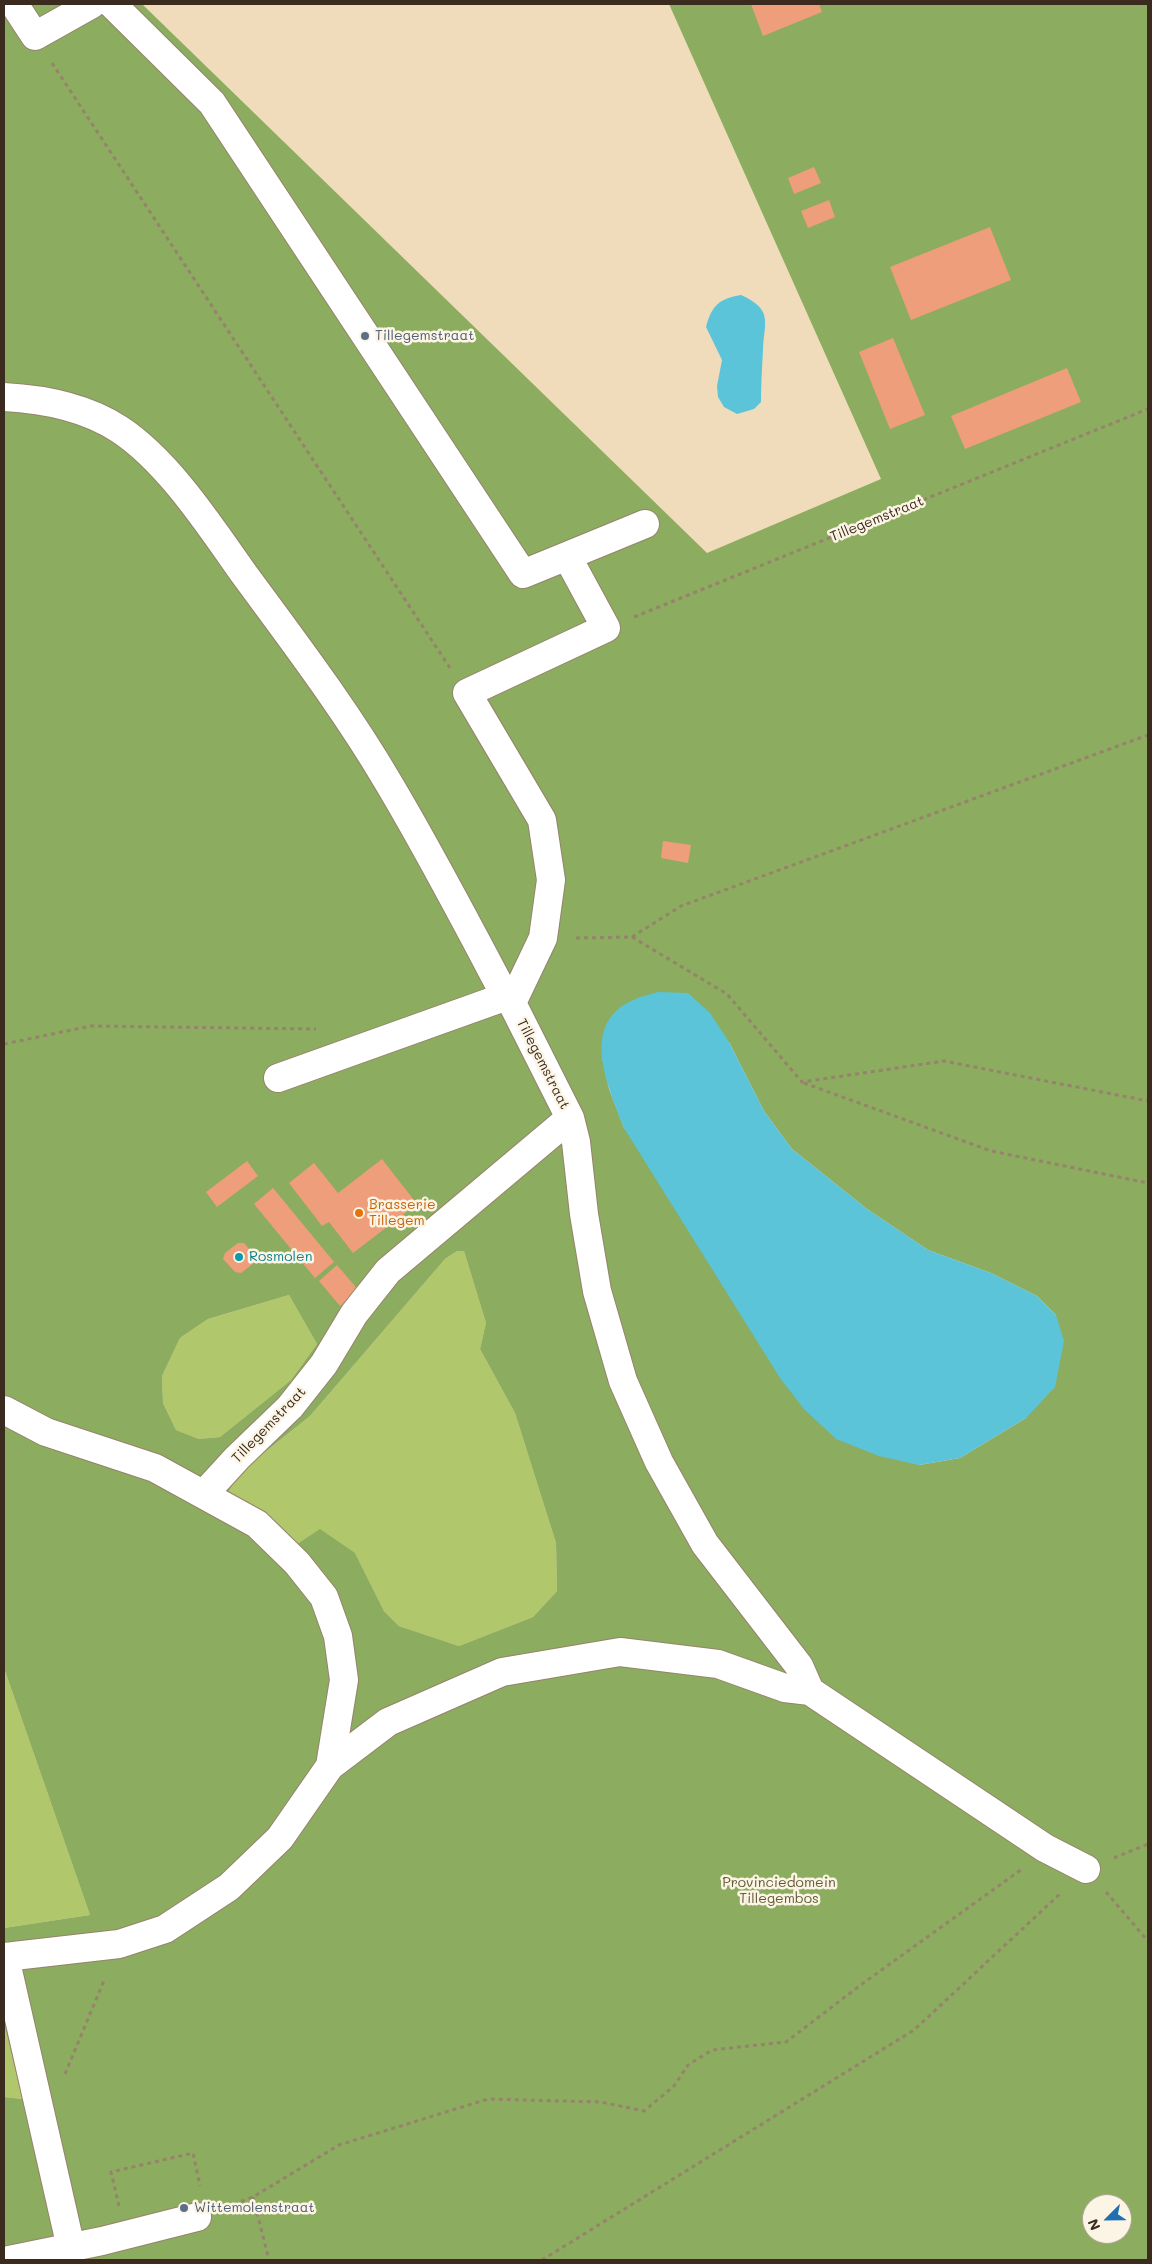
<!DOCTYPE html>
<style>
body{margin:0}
#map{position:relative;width:1152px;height:2264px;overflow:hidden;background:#f0dcba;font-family:Mali,sans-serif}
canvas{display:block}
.frame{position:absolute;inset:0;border:5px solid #3b2a1e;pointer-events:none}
.north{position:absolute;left:1082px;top:2194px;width:50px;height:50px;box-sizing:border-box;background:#fcf5e5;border:1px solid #afa495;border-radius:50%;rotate:247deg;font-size:14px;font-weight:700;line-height:20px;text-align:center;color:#3b2a1e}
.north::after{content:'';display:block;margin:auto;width:18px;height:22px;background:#1f6fb2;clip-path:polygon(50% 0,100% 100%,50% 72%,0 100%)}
</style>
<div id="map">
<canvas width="1152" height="2264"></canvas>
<div class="frame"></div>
<div class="north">N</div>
</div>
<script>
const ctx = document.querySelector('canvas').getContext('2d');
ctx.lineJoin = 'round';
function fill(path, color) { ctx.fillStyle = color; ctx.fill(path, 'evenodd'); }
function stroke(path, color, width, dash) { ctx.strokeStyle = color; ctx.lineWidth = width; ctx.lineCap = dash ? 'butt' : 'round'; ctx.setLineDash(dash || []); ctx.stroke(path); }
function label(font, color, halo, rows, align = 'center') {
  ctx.font = font + ' Mali,sans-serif'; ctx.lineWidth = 5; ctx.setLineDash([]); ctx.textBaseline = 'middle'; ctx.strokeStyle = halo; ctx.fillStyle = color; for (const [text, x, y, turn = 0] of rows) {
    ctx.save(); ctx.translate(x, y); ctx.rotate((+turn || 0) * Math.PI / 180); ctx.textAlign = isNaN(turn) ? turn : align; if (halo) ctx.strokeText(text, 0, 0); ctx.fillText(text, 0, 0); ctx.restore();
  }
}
fill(new Path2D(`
 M457 1251H464L486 1323 480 1349 515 1413 556 1543 557 1591 533 1617 459 1646 399 1626 384 1611 355 1553 293 1547 228 1493 240 1472 310 1416 445 1259Z
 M289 1295 317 1344 291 1380 220 1437 199 1439 176 1430 163 1403 162 1376 180 1338 208 1319Z
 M4 1668 90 1915 4 1928Z
 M4 2023 22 2099 4 2097Z`), '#b1c76b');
fill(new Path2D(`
 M4 4H142L707 553 881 479 669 4H1148V2260H4V2097L22 2099 4 2023V1928L90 1915 4 1668ZM729 1042 764 1111 792 1149 867 1209 928 1250 991 1273 1037 1296 1056 1315 1026 1418 960 1458 919 1465 624 1128 609 1089 602 1057ZM457 1251H464L486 1323 480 1349 515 1413 556 1543 557 1591 533 1617 459 1646 399 1626 384 1611 355 1553 320 1529 293 1547 228 1493 240 1472 310 1416 445 1259ZM289 1295 317 1344 291 1380 220 1437 199 1439 176 1430 163 1403 162 1376 180 1338 208 1319ZM1092 2204H1122V2234H1092Z`), '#8cac5f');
fill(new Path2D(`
 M741 295C774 310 764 322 763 350 762 368 761 385 761 402L754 409 737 414 724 407 718 397 717 386 722 360 706 327C712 305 719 299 741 295Z
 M658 992 688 993 710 1013 729 1042 764 1111 792 1149 867 1209 928 1250 991 1273 1037 1296 1056 1315 1064 1341 1055 1387 1026 1418 960 1458 919 1465 879 1456 836 1439 804 1409 780 1378 624 1128C612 1095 585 1041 616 1011 627 1000 644 996 658 992Z`), '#5cc4d9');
fill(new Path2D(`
 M751 4H819L822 12 763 36Z
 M814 167 821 183 794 194 788 178Z
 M829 200 835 217 808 228 801 211Z
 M990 227 1011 280 911 320 890 267Z
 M893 338 925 415 890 429 859 352Z
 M1067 368 1081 402 965 449 951 416Z
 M663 841 691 845 688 863 661 858Z
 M382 1159 417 1204 353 1253 329 1222 322 1226 289 1183 314 1163 338 1193Z
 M247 1161 258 1176 217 1207 206 1192Z
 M273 1188 334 1262 315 1278 254 1204Z
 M238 1243H244L255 1256 254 1263 241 1273 235 1272 223 1259 225 1253Z
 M337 1265 359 1291 340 1306 319 1281Z`), '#ef9e7b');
const minor = new Path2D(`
 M14 4 35 36 92 4
 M112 4 212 103 523 574 567 556 606 628 467 693 542 820 551 880 543 938 512 1003
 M4 397C43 399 85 407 119 429 168 461 210 526 244 574 294 642 345 709 388 782 428 849 464 918 500 986L512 1003 570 1118 576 1142 584 1214 597 1291 623 1381 659 1462 705 1544 799 1666 810 1691 1045 1848 1086 1869
 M567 556 645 524
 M278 1078 507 996
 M4 1410 46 1432 155 1468 257 1524 297 1563 324 1597 338 1636 344 1680 330 1766 280 1838 229 1887 165 1929 119 1944 5 1957 71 2248
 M204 1494 237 1458 290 1407 324 1364 354 1314 388 1271 570 1118
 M330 1766 388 1722 502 1672 620 1652 718 1664 785 1688 810 1691
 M9 2260 102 2241 197 2217`);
stroke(minor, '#96836c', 30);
stroke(new Path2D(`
 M52 63 450 668
 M634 617 1148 409
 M632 937 681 906 1148 735
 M576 938 632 937 727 994 802 1082 944 1061 1148 1101
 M4 1044 91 1026 316 1029
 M804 1083 991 1151 1148 1183
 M1114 1858 1148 1844
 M1106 1892 1148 1941
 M65 2074 105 1978
 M253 2197 269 2260
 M119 2206 111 2172 193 2153 200 2186
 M226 2207 253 2197 339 2145 488 2099 601 2102 644 2111 674 2086 688 2065 712 2050 786 2042 862 1984 1022 1869
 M542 2260 914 2030 1062 1892`), '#96836c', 3, [4, 4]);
stroke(minor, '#fff', 28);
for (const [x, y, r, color] of [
 [365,336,5,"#5c6f8a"],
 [359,1213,5,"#e8710a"],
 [239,1257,5,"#0f9aa8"],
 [184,2208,5,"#5c6f8a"]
]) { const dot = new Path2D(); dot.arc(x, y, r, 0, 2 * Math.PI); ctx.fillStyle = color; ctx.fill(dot); stroke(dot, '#fcf5e5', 2); }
label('14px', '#4e5e75', '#fcf5e5', [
 ["Tillegemstraat",375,336],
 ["Wittemolenstraat",194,2208]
], 'left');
label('14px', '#3b2a1e', '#fcf5e5', [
 ["Tillegemstraat",877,519,-22],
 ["Tillegemstraat",543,1064,63],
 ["Tillegemstraat",269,1425,-46]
]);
label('14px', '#c56008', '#fcf5e5', [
 ["Brasserie",369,1205],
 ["Tillegem",369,1221]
], 'left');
label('14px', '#0d838f', '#fcf5e5', [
 ["Rosmolen",249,1257]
], 'left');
label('14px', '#5e5935', '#fcf5e5', [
 ["Provinciedomein",779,1883],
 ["Tillegembos",779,1899]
]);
</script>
